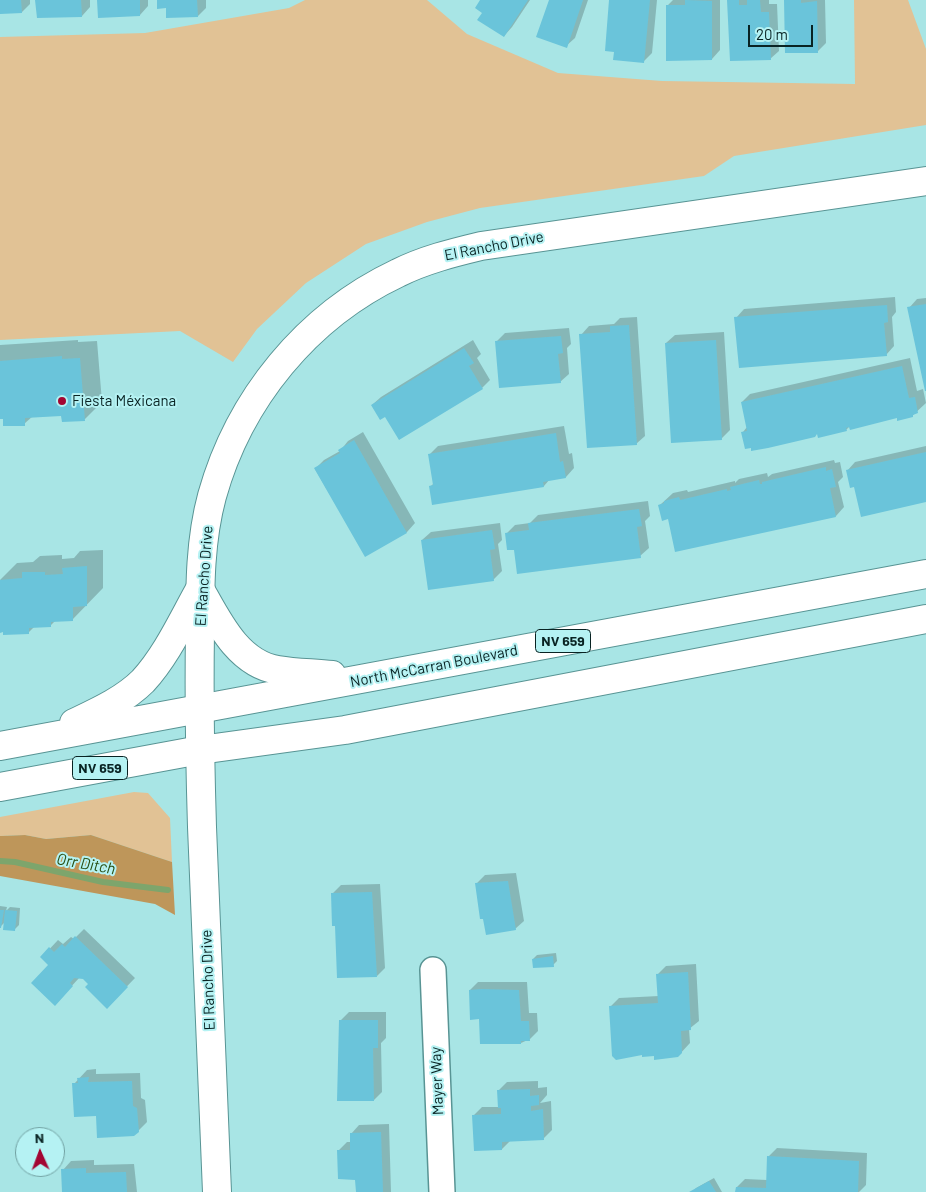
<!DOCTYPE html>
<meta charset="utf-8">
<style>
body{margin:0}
#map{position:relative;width:926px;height:1192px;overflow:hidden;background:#a8e5e5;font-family:Barlow,sans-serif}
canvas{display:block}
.north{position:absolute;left:15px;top:1127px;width:50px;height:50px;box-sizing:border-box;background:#b5f2f3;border:1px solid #709fa0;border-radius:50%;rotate:358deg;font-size:14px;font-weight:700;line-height:20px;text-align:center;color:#092323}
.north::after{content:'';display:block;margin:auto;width:18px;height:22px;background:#a30532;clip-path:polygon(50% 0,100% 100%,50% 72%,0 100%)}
.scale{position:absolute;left:748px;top:25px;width:65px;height:22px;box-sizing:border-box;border:2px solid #092323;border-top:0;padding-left:6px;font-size:15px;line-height:18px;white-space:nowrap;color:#092323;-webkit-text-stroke:4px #b5f2f3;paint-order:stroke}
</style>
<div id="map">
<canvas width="926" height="1192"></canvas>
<div class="north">N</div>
<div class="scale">20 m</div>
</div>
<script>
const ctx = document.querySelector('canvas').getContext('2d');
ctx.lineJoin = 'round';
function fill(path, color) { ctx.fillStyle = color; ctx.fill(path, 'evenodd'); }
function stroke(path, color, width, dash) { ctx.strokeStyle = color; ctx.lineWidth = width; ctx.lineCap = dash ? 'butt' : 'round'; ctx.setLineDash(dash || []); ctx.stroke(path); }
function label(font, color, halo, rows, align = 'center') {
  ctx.font = font + ' Barlow,sans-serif'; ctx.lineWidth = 4; ctx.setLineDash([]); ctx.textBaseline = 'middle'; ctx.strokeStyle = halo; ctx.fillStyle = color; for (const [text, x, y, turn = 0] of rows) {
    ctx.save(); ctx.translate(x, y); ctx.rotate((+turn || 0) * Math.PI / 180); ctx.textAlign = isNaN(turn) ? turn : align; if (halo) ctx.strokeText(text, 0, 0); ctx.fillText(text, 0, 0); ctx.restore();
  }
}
fill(new Path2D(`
 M305 0H427L467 34 558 73 662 81 855 84 854 0H908L926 49V125L734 156 704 176 480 208 427 222 366 244 306 283 257 329 233 362 180 331 0 340V37L145 33 289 8Z
 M134 792 148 793 170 818 172 862 91 835 46 839 25 835 0 836V817Z`), '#e1c295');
fill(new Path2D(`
 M25 835 46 839 91 835 172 862 175 915 155 904 0 876V836Z`), '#be965a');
fill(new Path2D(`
 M0 0H30V4L22 12 0 13Z
 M37 0H90V7L82 16Z
 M98 0H148V6L140 15Z
 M158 0H206V8L198 16 168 6Z
 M481 0H530L512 27 504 36 484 12Z
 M550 0H588L575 38 566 46Z
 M610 0H657L652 53 643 62 616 51Z
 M673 0H720V50L712 59 667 6Z
 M728 0H769V4H777L779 51 770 59Z
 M785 0H825L826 43 817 52Z
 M895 297 896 312 892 317 894 346 886 355 736 318 744 309Z
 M926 298V388L909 308 917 299Z
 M637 317 645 436 636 444 581 335 589 326 614 324 620 318Z
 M569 328 571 344 567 348 569 374 560 382 496 342 505 333Z
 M724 332 730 430 721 439 666 343 675 335Z
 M78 340V342L97 341 102 402 85 419 63 420 62 415 33 416 24 424 0 418V345Z
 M473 340 481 354 477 358 490 380 482 388 385 416 372 405 381 397Z
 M910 358 917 391 923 389 926 403 912 416 898 417 850 426 846 430 743 432 747 427 742 402 750 394Z
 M564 426 569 454 572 453 574 468 566 477 550 479 544 486H431L434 483 430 454 438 446Z
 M363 432 415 523 407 532 365 555 315 469 324 460 340 451 348 441Z
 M926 446V501L855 485 847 471 855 462Z
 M834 460 835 463 840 462 843 477 838 482 844 507 836 516 669 518 660 505 673 493 687 490 688 492 735 481V483L739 479 767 473 768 477 772 474Z
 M648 501 650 516 645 521 649 548 640 556 515 548 506 534 515 525 530 523 538 515Z
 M500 523 502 540 498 544 502 571 493 580 422 540 431 532Z
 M103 550V588L73 619 56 620 50 626H35L28 633 0 580 17 563 33 562 40 556 62 555V559L74 558 80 551Z
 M516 873 524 921 515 929 476 884 485 875Z
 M380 884 385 968 377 976 336 925 332 894 341 885Z
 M0 906 7 907 6 911 10 907 20 908 19 925 15 929 5 922 0 927Z
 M84 929 135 978 107 1007 83 977H80L55 1004 50 965 42 957 58 940 63 944 71 937 74 939Z
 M556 953 557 961 553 965 533 959 537 955Z
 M696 964 699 1021 689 1029 690 1043 678 1056 655 1055 610 1007 619 998 659 996 658 974 666 966Z
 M478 982H527L529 1013H537L538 1031 530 1039 521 1043 480 1018 470 990Z
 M349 1012H386V1038L381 1043 382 1092 374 1100 340 1021Z
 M96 1069V1074L140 1073 141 1098 145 1100 147 1122 138 1131 97 1115 74 1084 87 1070Z
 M538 1081V1088L547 1087V1095L540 1103 551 1101 552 1130 544 1138 511 1140 502 1149 473 1116 482 1107H499V1090L507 1082Z
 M389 1124 391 1192H357V1179L338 1151 347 1142H351V1134L359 1125Z
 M777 1148 867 1153 866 1185 859 1192H737V1187L745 1179 767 1180 768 1157Z
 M94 1160V1165L134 1164 137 1192H64L63 1170 71 1161Z
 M714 1178 722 1192H692L696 1188Z`), '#0003');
stroke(new Path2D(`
 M0 861 15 862 103 882 168 890`), '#7da56c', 6);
fill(new Path2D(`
 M0 0H21L22 13 0 14Z
 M35 0H81L82 17 37 18Z
 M97 0H140V16L98 18Z
 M157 0H197L198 17 166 18V8L157 9Z
 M480 0H528L504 37 477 20 482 13 475 8Z
 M549 0H583L567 48 536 37Z
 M609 0H650L644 63 613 60 614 52 605 51Z
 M685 0 712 1V60L666 61V5H685Z
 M727 0H739V5H747V0H760L761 12H769L771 60 730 61Z
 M784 0H801V3L817 1 818 53H785Z
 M926 304V391H925L907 307Z
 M887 305 888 322 884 323 887 356 739 368 734 317Z
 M629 325 637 445 587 448 579 334 610 332V326Z
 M561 336 563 353 558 354 561 383 499 388 495 341Z
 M716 340 722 440 671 443 665 343Z
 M464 348 474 363 469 366 483 389 399 440 385 417 380 420 371 405Z
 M62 356V359L80 358 85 421 62 422 61 416 25 418V426H3V419H0V361Z
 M902 366 909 398 915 397 918 413 913 415V417L897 421V418L850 430 849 427 846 428 847 431 818 438 817 434 815 437 768 448 751 451V448L745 449 741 432 747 431 741 402Z
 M556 433 560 462 563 461 566 478 543 482 544 487 432 505 429 486 433 485 428 454Z
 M354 440 407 533 365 557 314 468 340 453 338 450Z
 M926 452V502L861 517 854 487 850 488 846 470Z
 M826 467V471L832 469 836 487 830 488 836 517 675 552 668 519 662 521 658 505 664 503V501L679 497 680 500 727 489V491L731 490 730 487 759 480 760 484H762V482Z
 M639 509 642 526 637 527 641 558 517 574 514 550H507L505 533 529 530 528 523Z
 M492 530 495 549 490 550 494 581 428 590 421 540Z
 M87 566V606L73 607V621L51 622V627L29 628V634L3 635V632L0 633V580L22 578V572H45V575L63 574 62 568Z
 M508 881 516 930 486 935 483 919H480L475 883Z
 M372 892 377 977 337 978 335 926H332L331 893Z
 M0 910H4L1 928H0Z
 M5 910 17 911 15 931 3 930Z
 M75 936 128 987 107 1009 85 987 88 984 83 979 74 978 70 983 73 986 55 1006 31 983 48 965 40 957 49 947 54 952 62 944 65 947Z
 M553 956 554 967 533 968 532 959Z
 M688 972 691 1030 681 1031 682 1053 678 1057 654 1060V1056L642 1057V1055L616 1060 612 1056 609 1006 658 1003 656 974Z
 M482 989 519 990 521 1021H529L530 1041H521V1044H480L479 1019 470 1020 469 990Z
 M339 1020H378V1048H373L374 1101H337Z
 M89 1077 88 1082 132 1081 133 1106 137 1108 139 1132 134 1136 97 1138 96 1116 74 1117 72 1083H78L77 1078Z
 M530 1089V1096L539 1095V1105L531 1106V1111L543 1109 544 1140 502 1142V1150L474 1151 472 1115 501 1114V1108H498L497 1090Z
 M381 1132 383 1192H356L355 1180 338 1179 337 1150H350V1133Z
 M767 1156 859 1161 858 1192H735L736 1187 766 1188Z
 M86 1168V1173L126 1172 127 1192H62L61 1169Z
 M709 1181 716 1192H689Z`), '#6ac4da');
const street = new Path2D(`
 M433 970 442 1192`);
const secondary = new Path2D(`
 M217 1192C212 1070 207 949 202 827 200 762 199 697 200 631 200 586 200 540 212 496 239 399 307 316 398 273 424 260 452 253 481 246L926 181`);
const primary = new Path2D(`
 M200 589C218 621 238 664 278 670 296 673 314 673 332 675
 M74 723C97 712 124 700 143 681 167 655 183 619 200 589
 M0 746 926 574
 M0 787 200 750 345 730 926 619`);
stroke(street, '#589494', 28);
stroke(secondary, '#589494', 30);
stroke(primary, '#589494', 30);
stroke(street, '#fff', 25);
stroke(secondary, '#fff', 28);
stroke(primary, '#fff', 28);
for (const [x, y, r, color] of [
 [62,401,5,"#a30532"]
]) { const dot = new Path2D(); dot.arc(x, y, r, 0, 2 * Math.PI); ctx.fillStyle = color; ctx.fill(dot); stroke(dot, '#b5f2f3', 2); }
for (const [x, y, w] of [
 [563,641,55],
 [100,768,55]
]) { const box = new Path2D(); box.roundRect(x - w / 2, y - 11.5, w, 23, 4); ctx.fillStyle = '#b5f2f3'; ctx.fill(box); stroke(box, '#092323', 1); }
label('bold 14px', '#092323', null, [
 ["NV 659",563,641],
 ["NV 659",100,768]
]);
label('15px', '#092323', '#b5f2f3', [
 ["El Rancho Drive",494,246,-11],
 ["El Rancho Drive",204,576,-86],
 ["North McCarran Boulevard",434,666,-11],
 ["El Rancho Drive",208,980,-92],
 ["Mayer Way",437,1081,-92]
]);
label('15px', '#092323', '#b5f2f3', [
 ["Fiesta Méxicana",72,401]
], 'left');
label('italic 16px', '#294f14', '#b5f2f3', [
 ["Orr Ditch",86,864,10]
]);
</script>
